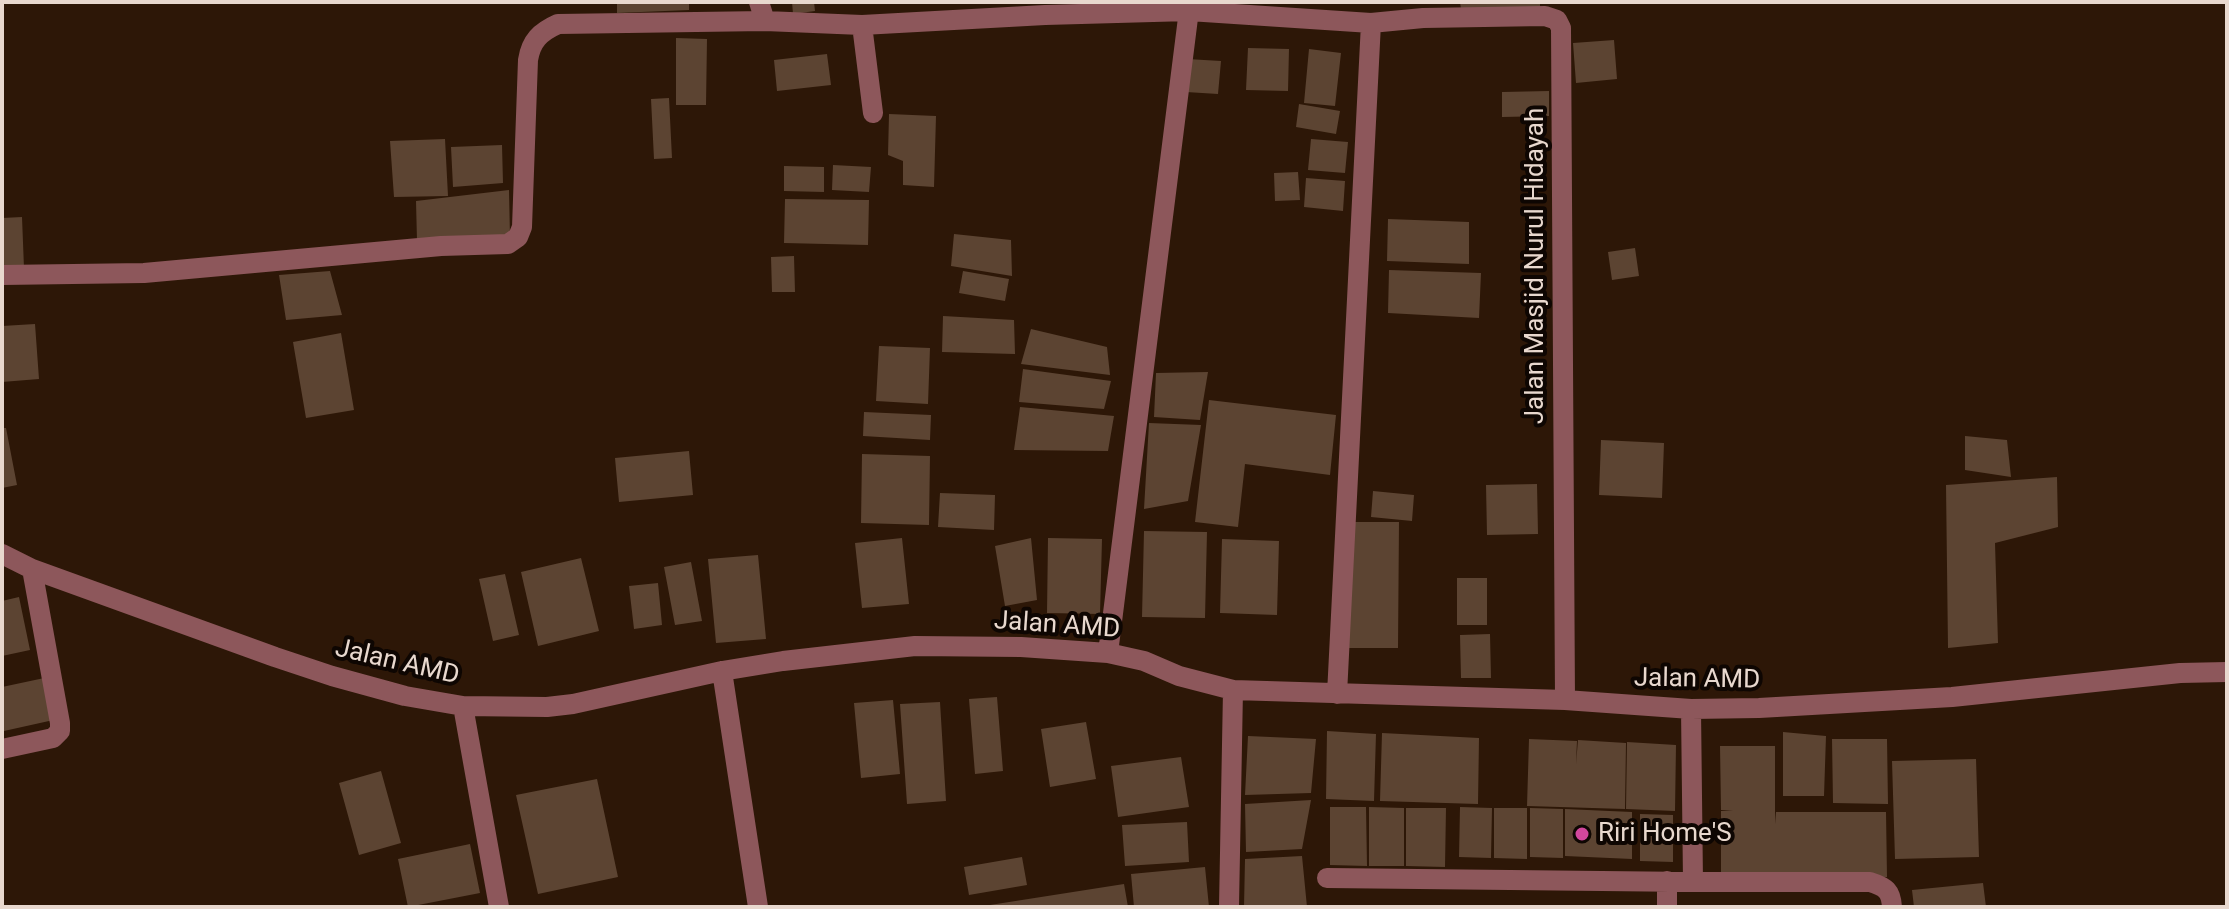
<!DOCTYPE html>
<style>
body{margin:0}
#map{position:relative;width:2229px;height:909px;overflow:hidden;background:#2d1707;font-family:Roboto,sans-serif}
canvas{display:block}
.frame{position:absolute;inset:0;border:4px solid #e8d8ce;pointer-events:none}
</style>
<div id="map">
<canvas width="2229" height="909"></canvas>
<div class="frame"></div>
</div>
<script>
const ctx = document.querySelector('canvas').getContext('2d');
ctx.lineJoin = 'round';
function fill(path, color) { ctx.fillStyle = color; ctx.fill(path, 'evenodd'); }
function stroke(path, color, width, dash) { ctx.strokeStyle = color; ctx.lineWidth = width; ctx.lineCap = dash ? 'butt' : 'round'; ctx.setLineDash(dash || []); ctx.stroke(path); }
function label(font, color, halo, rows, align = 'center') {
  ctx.font = font + ' Roboto,sans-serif'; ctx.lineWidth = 8; ctx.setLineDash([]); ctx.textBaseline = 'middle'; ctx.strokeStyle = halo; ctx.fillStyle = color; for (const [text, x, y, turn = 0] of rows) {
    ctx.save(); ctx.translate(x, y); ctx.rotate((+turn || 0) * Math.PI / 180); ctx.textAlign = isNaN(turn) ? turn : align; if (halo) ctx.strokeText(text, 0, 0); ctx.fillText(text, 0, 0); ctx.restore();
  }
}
fill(new Path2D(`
 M617 2H689V10L617 13Z
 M792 2H814L815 11 793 14Z
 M1460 2H1540V7L1461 9Z
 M676 38 707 39 706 105H676Z
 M1614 40 1617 79 1576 83 1573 43Z
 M1248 48 1289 49 1288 91 1246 90Z
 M1309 49 1341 53 1335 106 1304 103Z
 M827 54 831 85 777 91 774 60Z
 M1187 59 1221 61 1218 94 1186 92Z
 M1549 91V116L1502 117V92Z
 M669 98 672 158 654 159 651 99Z
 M1299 104 1340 111 1336 134 1296 127Z
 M889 114 936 116 934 187 903 185V161L888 155Z
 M445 139 448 196 394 197 390 141Z
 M1311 139 1348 142 1345 173 1308 170Z
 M502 145 503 183 453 187 451 147Z
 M833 165 871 167 869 192 832 190Z
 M784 166 824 167V192L784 191Z
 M1298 172 1300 200 1275 201 1274 173Z
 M1306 178 1345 181 1343 211 1304 207Z
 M509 190 510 237 417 241 416 201Z
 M785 199 869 200 868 245 784 243Z
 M22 217 24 268 2 269V218Z
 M1388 219 1469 222V264L1387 261Z
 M954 234 1011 240 1012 276 951 266Z
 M1635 248 1639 276 1612 280 1608 252Z
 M794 256 795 292H772L771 257Z
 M1389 270 1481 273 1479 318 1388 313Z
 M330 271 342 315 286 320 279 275Z
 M963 271 1009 279 1005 301 959 293Z
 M943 316 1014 320 1015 354 942 352Z
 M35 324 39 379 2 382V326Z
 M1031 329 1107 347 1110 375 1021 364Z
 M341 333 354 410 306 418 293 342Z
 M879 346 930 348 928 404 876 401Z
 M1023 369 1111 381 1104 409 1019 402Z
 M1208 372 1200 420 1154 417 1156 373Z
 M1209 400 1336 415 1330 475 1245 464 1238 527 1195 522Z
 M1020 407 1114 416 1108 451 1014 450Z
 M864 412 931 415 930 440 863 436Z
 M1149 423 1201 425 1188 501 1144 509Z
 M2 428H6L17 485 2 488Z
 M1965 436 2007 440 2011 477 1965 470Z
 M1601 440 1664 443 1662 498 1599 495Z
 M689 451 693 495 619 502 615 458Z
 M862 454 930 456 929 525 861 523Z
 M2057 477 2058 527 1995 543 1998 643 1948 648 1946 485Z
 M1537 484 1538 534 1487 535 1486 485Z
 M1373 491 1414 495 1412 521 1371 517Z
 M940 493 995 495 994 530 938 527Z
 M1349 522H1399L1398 648H1349Z
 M1144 531 1207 532 1205 618 1142 617Z
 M902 538 909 604 862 608 855 543Z
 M1031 538 1037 600 1005 606 995 546Z
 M1048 538 1102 539 1100 614 1047 613Z
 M1222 539 1279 541 1277 615 1220 613Z
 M758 555 766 639 716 643 708 559Z
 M581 558 599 631 538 646 521 572Z
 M691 562 702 621 675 625 664 567Z
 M505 574 519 635 493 641 479 579Z
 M1457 578H1487V625H1457Z
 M658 583 662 625 634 629 629 586Z
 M19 597 30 650 2 656V601Z
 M1490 634 1491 678H1461L1460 635Z
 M49 677 58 719 4 731 2 687Z
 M997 697 1003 771 975 774 969 699Z
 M893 700 900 774 861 778 854 703Z
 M940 702 946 801 907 804 900 704Z
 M1086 722 1096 779 1050 787 1041 729Z
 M1327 731 1376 734 1374 801 1326 799Z
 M1783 732 1826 736 1824 796H1783Z
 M1382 733 1479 738 1478 804 1380 801Z
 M1248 736 1316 739 1311 793 1245 795Z
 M1529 739 1577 741 1576 764 1578 740 1626 743 1625 809 1527 806Z
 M1832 739H1887L1888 804 1833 803Z
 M1627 742 1676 745 1675 811 1626 809Z
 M1720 746H1775V824L1776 812H1886L1887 877 1721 876V811L1733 810H1721Z
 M1181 757 1189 807 1118 817 1111 766Z
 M1976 759 1979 857 1895 859 1892 761Z
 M381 771 401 843 359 855 339 783Z
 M597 779 618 877 538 894 516 795Z
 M1311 800 1302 849 1246 852 1245 804Z
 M1330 807H1366L1367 866 1330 865Z
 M1369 807 1404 808V866H1369Z
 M1460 807 1492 808 1491 858 1459 857Z
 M1406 808H1446L1445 867 1406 866Z
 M1494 808H1527V859L1494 858Z
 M1530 808 1563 809V858L1530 857Z
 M1565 809 1632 812V859L1565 856Z
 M1640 814 1673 815V862L1640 861Z
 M1187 822 1189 862 1125 866 1122 825Z
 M470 844 480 893 408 907 398 859Z
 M1302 856 1307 907H1244L1245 859Z
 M1022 857 1027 885 969 895 964 867Z
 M1205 867 1209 907H1134L1131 874Z
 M1983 883 1986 907H1914L1912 890Z
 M1124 884 1128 907H990V905Z`), '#5c4432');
stroke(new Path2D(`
 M759 2 765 21
 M862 25 1045 15 1189 11 1371 23 1423 18 1545 16 1557 20 1561 28 1565 700
 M2 275 144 273 441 246 508 244 518 237 522 227 528 60C531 41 540 32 558 24L765 21 862 25 873 113
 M2 554 32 569 275 657 332 676 405 696 463 706 547 707 573 704 722 671 783 661 915 646 1021 647 1108 653 1144 661 1179 676 1233 690 1565 700 1691 709 1759 708 1952 697 2180 673 2227 672
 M1108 653 1190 2
 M722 671 758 907
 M1337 694 1371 23
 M463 706 499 907
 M2 749 53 738 60 731V723L32 569
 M1327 878 1693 882 1691 709
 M1667 881V907
 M1693 882H1870C1886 887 1891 891 1892 907
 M1229 907 1233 690`), '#8d575b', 20);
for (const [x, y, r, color] of [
 [1582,834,8,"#d1479c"]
]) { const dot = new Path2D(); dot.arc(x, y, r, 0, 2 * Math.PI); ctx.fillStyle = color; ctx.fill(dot); stroke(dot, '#0e0602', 3); }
label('26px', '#e8d8ce', '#0e0602', [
 ["Jalan Masjid Nurul Hidayah",1536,266,-90],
 ["Jalan AMD",1057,626,4],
 ["Jalan AMD",397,663,13],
 ["Jalan AMD",1697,680,1]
]);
label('26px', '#e8d8ce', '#0e0602', [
 ["Riri Home'S",1598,834]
], 'left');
</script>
